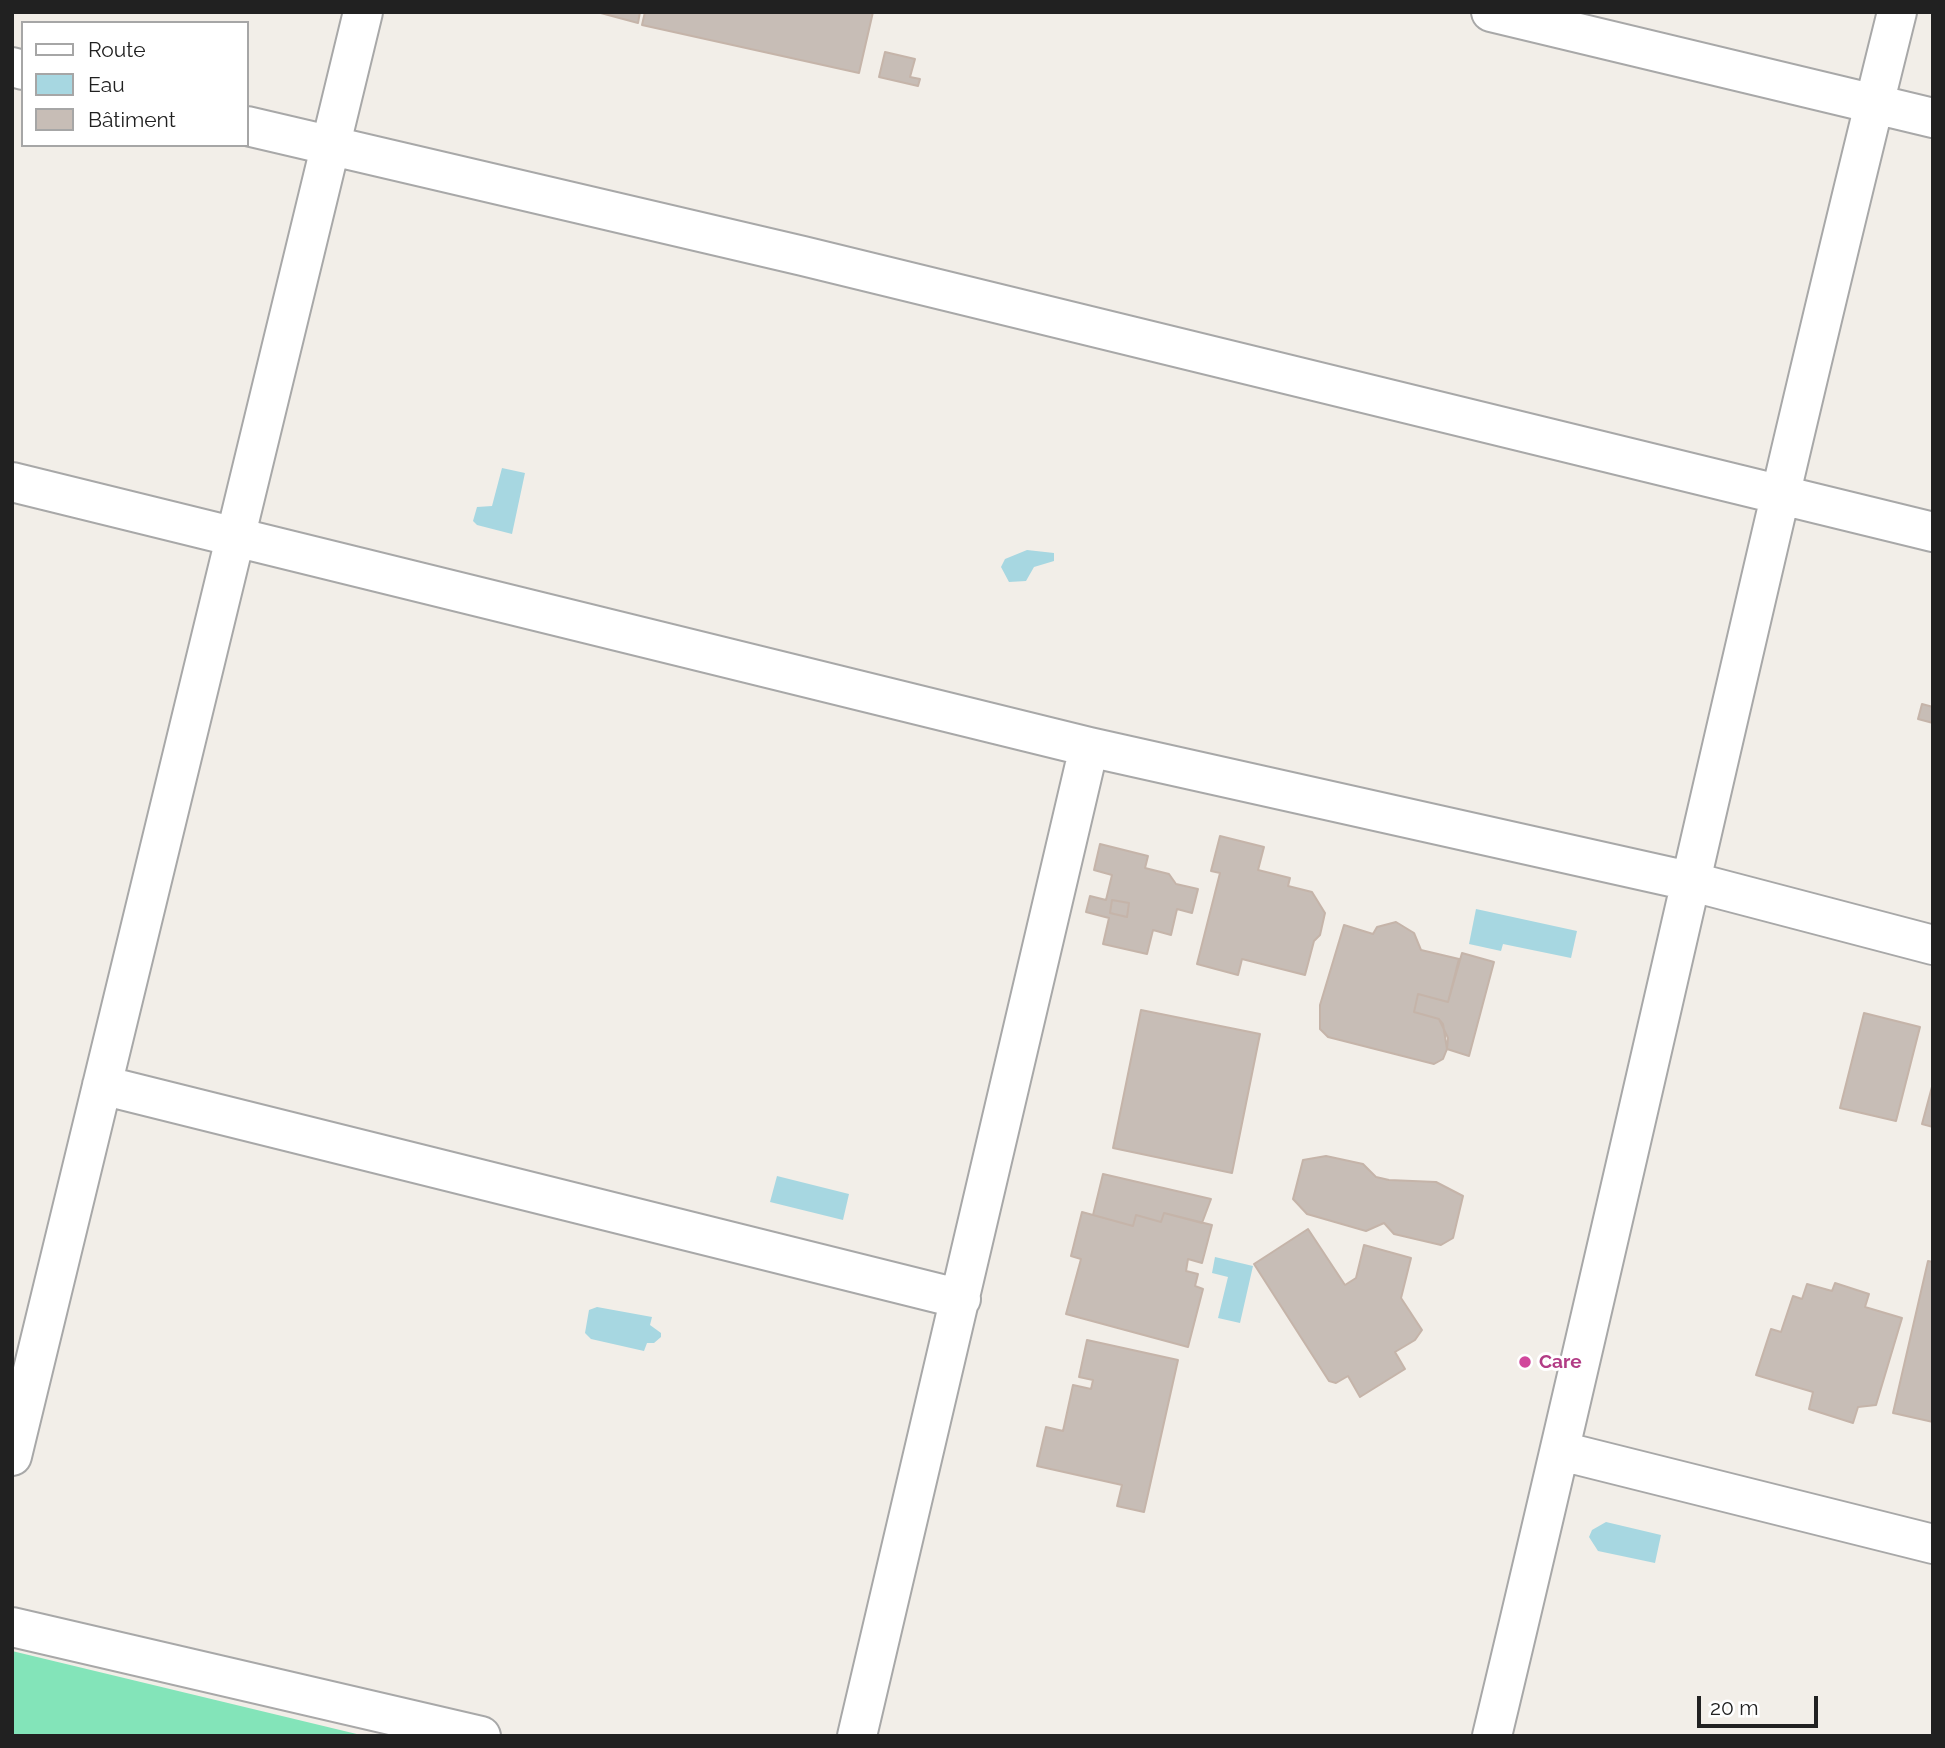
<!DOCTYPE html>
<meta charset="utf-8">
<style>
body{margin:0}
#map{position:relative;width:1945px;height:1748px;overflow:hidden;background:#f2eee8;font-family:Raleway,sans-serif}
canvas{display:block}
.frame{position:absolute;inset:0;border:14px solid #212121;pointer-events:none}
.legend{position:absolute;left:21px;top:21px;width:228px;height:126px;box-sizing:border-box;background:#fff;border:2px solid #a6a6a6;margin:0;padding:9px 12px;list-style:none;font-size:21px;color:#212121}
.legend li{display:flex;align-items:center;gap:14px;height:35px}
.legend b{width:35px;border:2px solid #a6a6a6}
.scale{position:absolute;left:1697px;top:1696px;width:121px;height:32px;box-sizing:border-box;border:4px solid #212121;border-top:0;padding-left:9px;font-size:21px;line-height:24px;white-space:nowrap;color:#212121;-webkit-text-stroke:5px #fff;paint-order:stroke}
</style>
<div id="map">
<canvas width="1945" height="1748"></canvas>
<div class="frame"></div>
<ul class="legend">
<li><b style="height:9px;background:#fff"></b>Route</li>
<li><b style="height:19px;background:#a7d7e1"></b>Eau</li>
<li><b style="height:19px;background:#c7bdb6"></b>Bâtiment</li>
</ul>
<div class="scale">20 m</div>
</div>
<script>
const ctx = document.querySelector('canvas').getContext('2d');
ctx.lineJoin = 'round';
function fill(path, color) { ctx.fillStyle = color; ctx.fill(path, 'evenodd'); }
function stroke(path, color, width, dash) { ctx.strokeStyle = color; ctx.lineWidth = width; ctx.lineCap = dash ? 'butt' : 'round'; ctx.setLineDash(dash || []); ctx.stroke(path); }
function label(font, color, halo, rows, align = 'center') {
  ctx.font = font + ' Raleway,sans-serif'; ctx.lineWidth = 6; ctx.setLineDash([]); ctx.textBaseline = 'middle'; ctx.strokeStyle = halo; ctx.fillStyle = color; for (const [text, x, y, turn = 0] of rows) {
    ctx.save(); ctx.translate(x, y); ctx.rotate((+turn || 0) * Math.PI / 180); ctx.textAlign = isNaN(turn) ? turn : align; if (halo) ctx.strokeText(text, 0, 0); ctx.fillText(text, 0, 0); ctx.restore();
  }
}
fill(new Path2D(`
 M12 1651 365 1736H12Z`), '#83e4b9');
fill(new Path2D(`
 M502 468 525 473 512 534 477 525 473 521 477 507 492 506Z
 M1027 550 1054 553V561L1034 567 1026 581 1009 582 1001 567 1005 559Z
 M1476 909 1577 931 1571 958 1503 944 1501 951 1469 944Z
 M777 1176 849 1194 843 1220 770 1202Z
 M1215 1257 1253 1266 1240 1323 1218 1318 1228 1277 1212 1273Z
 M597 1307 652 1317 650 1325 661 1333V1337L654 1343H647L644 1351 591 1339 585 1333 589 1310Z
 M1606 1522 1661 1535 1655 1563 1598 1551 1589 1537 1592 1530Z`), '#a7d7e1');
const building = new Path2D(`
 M597 12H640L638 23Z
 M645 12H873L859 73 642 25Z
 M885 52 915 59 910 77 920 79 918 86 879 77Z
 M1922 704 1933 707V723L1918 719Z
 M1220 836 1264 847 1258 870 1290 878 1288 886 1312 892 1325 913 1320 935 1314 941 1305 975 1242 959 1238 975 1197 964 1220 873 1211 871Z
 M1100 844 1148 856 1145 868 1169 874 1176 884 1198 889 1192 913 1177 909 1171 935 1153 930 1147 954 1103 944 1109 918 1086 912 1090 896 1106 900 1112 875 1094 870ZM1112 900 1129 903 1127 917 1110 913Z
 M1112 900 1129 903 1127 917 1110 913Z
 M1396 922 1414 933 1421 950 1459 959 1448 1002 1418 994 1414 1012 1439 1019 1443 1024 1447 1049 1443 1059 1434 1064 1328 1037 1320 1029V1005L1344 925 1373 934 1377 927Z
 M1462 953 1494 962 1469 1056 1447 1049 1448 1038 1439 1019 1414 1012 1418 994 1448 1002Z
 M1141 1010 1260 1034 1232 1173 1113 1148Z
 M1864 1013 1920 1027 1896 1121 1840 1108Z
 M1933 1083V1127L1922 1124Z
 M1326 1156 1363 1164 1376 1177 1389 1180 1436 1182 1463 1196 1453 1238 1441 1245 1394 1234 1384 1223 1366 1231 1307 1214 1293 1199 1303 1160Z
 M1103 1174 1211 1199 1202 1223 1164 1213 1161 1222 1136 1215 1133 1226 1093 1215Z
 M1082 1212 1133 1226 1136 1215 1161 1222 1164 1213 1212 1225 1202 1263 1188 1259 1186 1271 1198 1274 1195 1286 1203 1289 1188 1347 1066 1314 1081 1259 1071 1256Z
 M1308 1229 1345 1285 1356 1278 1364 1245 1411 1258 1401 1298 1422 1330 1415 1340 1395 1352 1405 1369 1360 1397 1348 1376 1336 1383 1329 1381 1254 1264Z
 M1928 1261 1933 1262V1422L1893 1413Z
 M1835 1283 1869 1294 1865 1307 1902 1318 1876 1405 1858 1407 1853 1423 1809 1409 1813 1392 1756 1375 1771 1329 1781 1332 1793 1296 1802 1299 1807 1284 1832 1291Z
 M1087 1340 1178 1360 1144 1512 1117 1506 1122 1485 1037 1466 1046 1427 1063 1431 1073 1385 1091 1389 1093 1380 1079 1377Z`);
fill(building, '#c7bdb6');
stroke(building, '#c5b4a9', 2);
const minor = new Path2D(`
 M1491 12 1933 118
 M12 67 23 70
 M247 126 803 256 1933 532
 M12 482 1089 747 1689 881 1933 945
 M102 1085 961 1299
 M1561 1451 1933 1544
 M12 1456 363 12
 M12 1627 481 1736
 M857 1736 1089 747
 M1492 1736C1630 1162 1754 585 1897 12`);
stroke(minor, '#a8a8a8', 42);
stroke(minor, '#fff', 38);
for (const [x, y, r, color] of [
 [1525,1362,7,"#d1479c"]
]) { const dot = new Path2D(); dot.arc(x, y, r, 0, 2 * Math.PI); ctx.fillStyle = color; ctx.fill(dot); stroke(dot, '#fff', 2.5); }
label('bold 19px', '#b23c85', '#fff', [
 ["Care",1539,1362]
], 'left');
</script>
